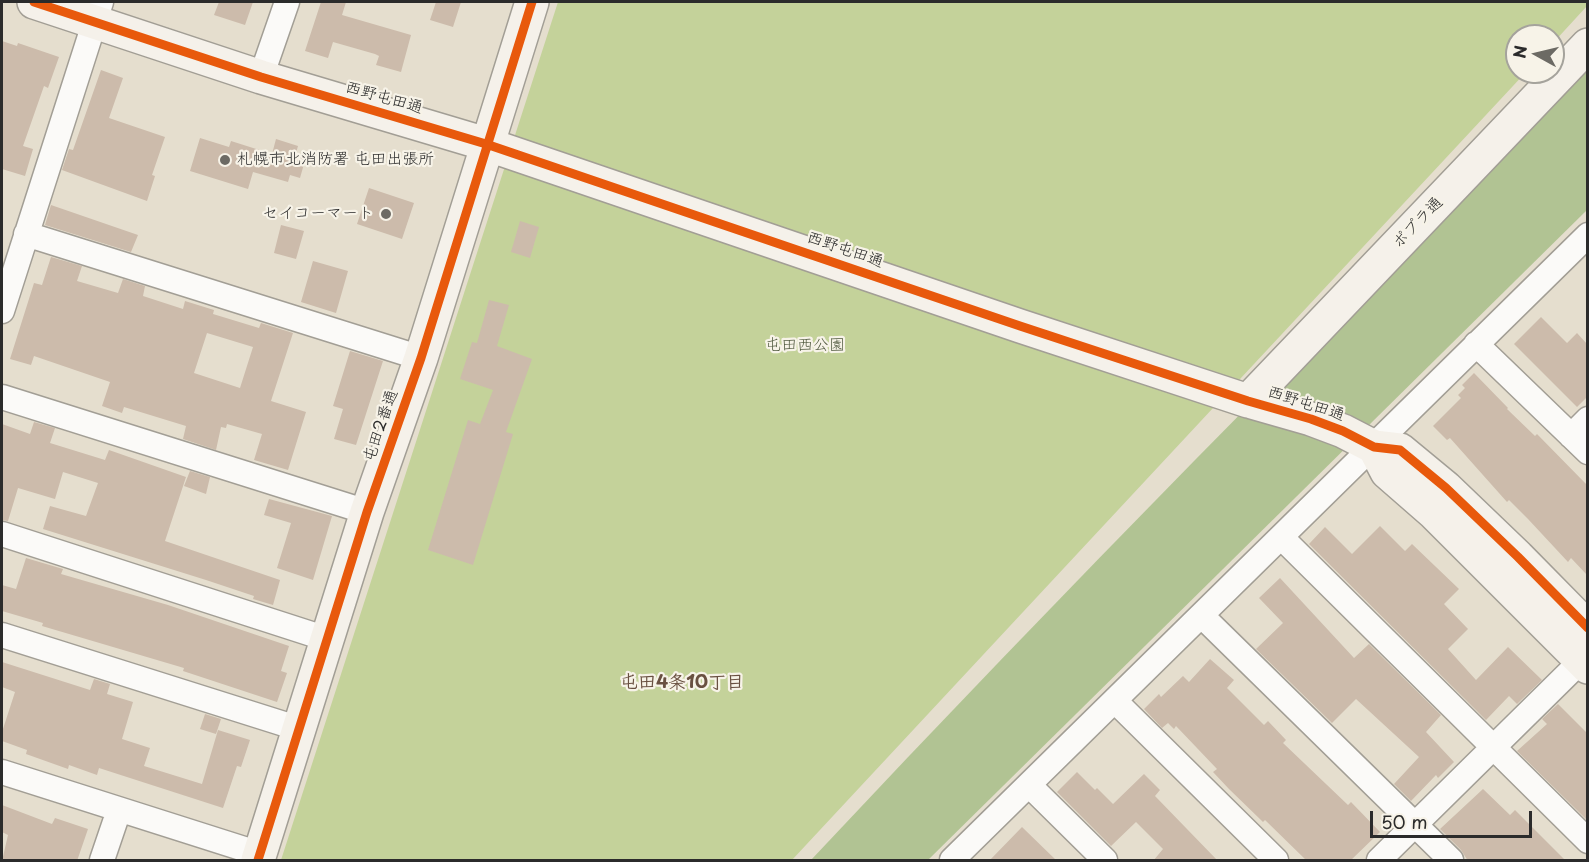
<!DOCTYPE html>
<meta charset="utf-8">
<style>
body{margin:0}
#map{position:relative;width:1589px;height:862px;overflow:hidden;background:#e5dece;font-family:"Playpen Sans",sans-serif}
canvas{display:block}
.frame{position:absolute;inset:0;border:3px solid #2b2b2b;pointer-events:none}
.north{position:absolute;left:1505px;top:24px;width:60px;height:60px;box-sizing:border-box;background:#f7f3e8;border:2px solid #a5a39c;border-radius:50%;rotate:278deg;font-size:16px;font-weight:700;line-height:24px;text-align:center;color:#2b2b2b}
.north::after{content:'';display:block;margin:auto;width:21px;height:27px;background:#6c6a64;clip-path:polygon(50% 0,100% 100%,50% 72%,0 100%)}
.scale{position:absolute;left:1370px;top:811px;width:162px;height:27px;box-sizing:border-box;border:3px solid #2b2b2b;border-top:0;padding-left:8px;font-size:18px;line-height:21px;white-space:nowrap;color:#2b2b2b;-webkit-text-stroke:4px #f7f3e8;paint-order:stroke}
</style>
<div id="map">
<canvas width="1589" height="862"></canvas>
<div class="frame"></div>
<div class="north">N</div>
<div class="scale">50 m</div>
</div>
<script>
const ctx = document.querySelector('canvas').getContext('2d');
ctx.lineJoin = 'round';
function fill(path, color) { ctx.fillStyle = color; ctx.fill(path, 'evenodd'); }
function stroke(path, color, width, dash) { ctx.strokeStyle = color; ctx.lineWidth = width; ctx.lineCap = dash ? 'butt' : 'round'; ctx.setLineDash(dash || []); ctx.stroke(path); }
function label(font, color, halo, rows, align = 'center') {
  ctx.font = font + ' "Playpen Sans","Klee One",sans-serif'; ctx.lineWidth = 4.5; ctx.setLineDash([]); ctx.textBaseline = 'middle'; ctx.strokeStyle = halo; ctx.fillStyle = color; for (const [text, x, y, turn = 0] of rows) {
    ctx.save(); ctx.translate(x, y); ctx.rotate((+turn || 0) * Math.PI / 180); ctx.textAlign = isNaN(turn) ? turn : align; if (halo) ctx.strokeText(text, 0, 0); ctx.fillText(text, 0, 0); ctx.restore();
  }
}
fill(new Path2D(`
 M558 2H1587V6L1553 43V36H1517V72H1526L792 860H281Z`), '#c4d29a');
fill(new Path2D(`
 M1587 67V210L928 860H811C1064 590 1324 327 1587 67Z`), '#b1c393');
fill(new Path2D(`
 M219 2H253L245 25 214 15Z
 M321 2H346L342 15 411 35 401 72 376 65 379 56 375 54 333 42 328 58 305 51Z
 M436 2H461L453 27 430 20Z
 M2 41 17 46 18 43 59 57 48 88 44 86 23 146 33 149 25 176 2 169Z
 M101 70 123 78 109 118 165 137 152 175 155 176 147 201 62 170 69 149 73 150Z
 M200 138 229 147 231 141 272 154 276 139 298 146 296 153 306 157 300 178 290 175 288 182 253 172 248 189 190 171Z
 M369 188 414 203 402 239 357 224Z
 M51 205 138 235 131 252 45 225Z
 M520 221 539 227 530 258 511 252Z
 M281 225 304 231 296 259 274 253Z
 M51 257 82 266 77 281 118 293 123 279 145 286 143 296 183 309 185 301 214 310 213 314 259 328 261 323 293 333 271 401 306 412 288 470 254 460 262 434 227 424 226 428 221 427 216 450 183 439 186 426 124 407 122 413 102 406 110 382 34 356 31 365 10 359 34 283 42 285ZM207 333 253 347 240 388 194 373Z
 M313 261 348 271 336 313 301 302Z
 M489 300 509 305 497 346 532 359 506 432 513 434 473 565 428 550 468 420 480 424 493 390 460 379 472 342 477 343Z
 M1541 317 1567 343 1577 333 1587 344V397L1577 407 1514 344Z
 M350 351 383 361 356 445 334 439 343 409 333 406Z
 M1474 373 1508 408 1507 409 1535 436 1537 434 1587 485V575L1571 558 1568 562 1528 519 1509 500 1507 502 1450 438 1447 440 1433 426 1461 398 1458 395 1465 388 1462 385Z
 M34 422 55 428 50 443 105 460 109 450 186 477 165 541 280 580 273 605 253 599 254 596 206 580 43 529 50 506 86 516 98 483 63 472 55 499 18 488 8 521 2 520V424L30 434Z
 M190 471 210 477 206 494 184 486Z
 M269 499 332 516 313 580 277 568 291 523 264 515Z
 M1380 526 1405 551 1412 544 1459 589 1444 604 1468 629 1448 649 1476 680 1508 647 1542 680 1517 704 1509 696 1486 720 1309 544 1325 527 1352 554Z
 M26 558 63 569 61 574 168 605 289 646 281 671 287 673 277 702 183 671 184 668 42 626 43 623 2 611V585L16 589Z
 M1280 578 1354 658 1369 644 1441 715 1426 732 1454 762 1438 778 1436 775 1411 801 1394 784 1419 757 1356 699 1332 723 1256 649 1283 623 1259 598Z
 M1210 659 1234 680 1227 688 1264 725 1268 721 1286 740 1283 743 1348 805 1351 802 1380 832 1350 861H1307L1265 820 1263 822 1229 789 1213 772 1217 769 1176 726 1174 729 1168 723 1162 728 1144 709 1159 694 1161 697 1183 676 1189 682Z
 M2 662 90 690 94 679 110 684 107 694 133 702 122 739 150 748 144 766 202 784 218 730 250 740 241 767 237 766 223 808 99 768 97 775 69 765 68 769 26 754 27 750 2 741V732L15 692 2 687Z
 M1558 704 1587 733V820L1517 751 1547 724 1542 719Z
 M205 714 221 719 216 734 200 729Z
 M1077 772 1095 790 1097 788 1113 804 1144 774 1160 790 1155 796 1218 861H1153L1163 849 1136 822 1111 846 1057 792Z
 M1483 789 1510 815 1515 810 1566 861H1468L1461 850 1440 829Z
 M2 805 52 824 55 818 88 829 77 861H2L8 835 2 832Z
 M1022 827 1057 861H989Z`), '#ccbbab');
const street = new Path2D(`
 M261 77 287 2
 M26 234 421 358
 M2 311 101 2
 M1476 344 1588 452
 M2 397 367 512
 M1571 436 1588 419
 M2 534 327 639
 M1281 537 1588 841
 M1202 616 1451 860
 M2 635 300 729
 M1115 701 1276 860
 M2 772 260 854
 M1029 785 1105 860
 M102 860 119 810
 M952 860 1588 235
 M1379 860 1588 654`);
const secondary = new Path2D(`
 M34 2 261 77 486 144 1020 326 1248 401 1311 419 1343 431 1374 447 1400 450 1446 488 1518 557 1588 628
 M1248 401 1588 45
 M1374 447 1387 472 1434 513 1588 667
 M258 860 367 512 421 358 532 2`);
stroke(street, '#a29e95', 27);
stroke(secondary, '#a29e95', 36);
stroke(street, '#fbfaf8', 24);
stroke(secondary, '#f5f1ea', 33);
stroke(new Path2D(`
 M34 2 261 77 486 144 1020 326 1248 401 1311 419 1343 431 1374 447 1400 450 1446 488 1518 557 1588 628
 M258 860 367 512 421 358 532 2`), '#e8590c', 9);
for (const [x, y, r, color] of [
 [225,160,6,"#6c6a64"],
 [386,214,6,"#6c6a64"]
]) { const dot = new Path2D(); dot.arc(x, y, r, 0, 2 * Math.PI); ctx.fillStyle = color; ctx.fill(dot); stroke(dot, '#f7f3e8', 2); }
label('16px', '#2b2b2b', '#f7f3e8', [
 ["西野屯田通",384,98,16],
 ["ポプラ通",1418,223,-46],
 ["西野屯田通",845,250,19],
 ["西野屯田通",1306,404,18],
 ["屯田2番通",381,426,-71]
]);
label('16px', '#2b2b2b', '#f7f3e8', [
 ["札幌市北消防署 屯田出張所",237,160],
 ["セイコーマート",374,214,"right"]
], 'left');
label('16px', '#515a40', '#f7f3e8', [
 ["屯田西公園",805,346]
]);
label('bold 18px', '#695041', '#f7f3e8', [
 ["屯田4条10丁目",682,683]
]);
</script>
